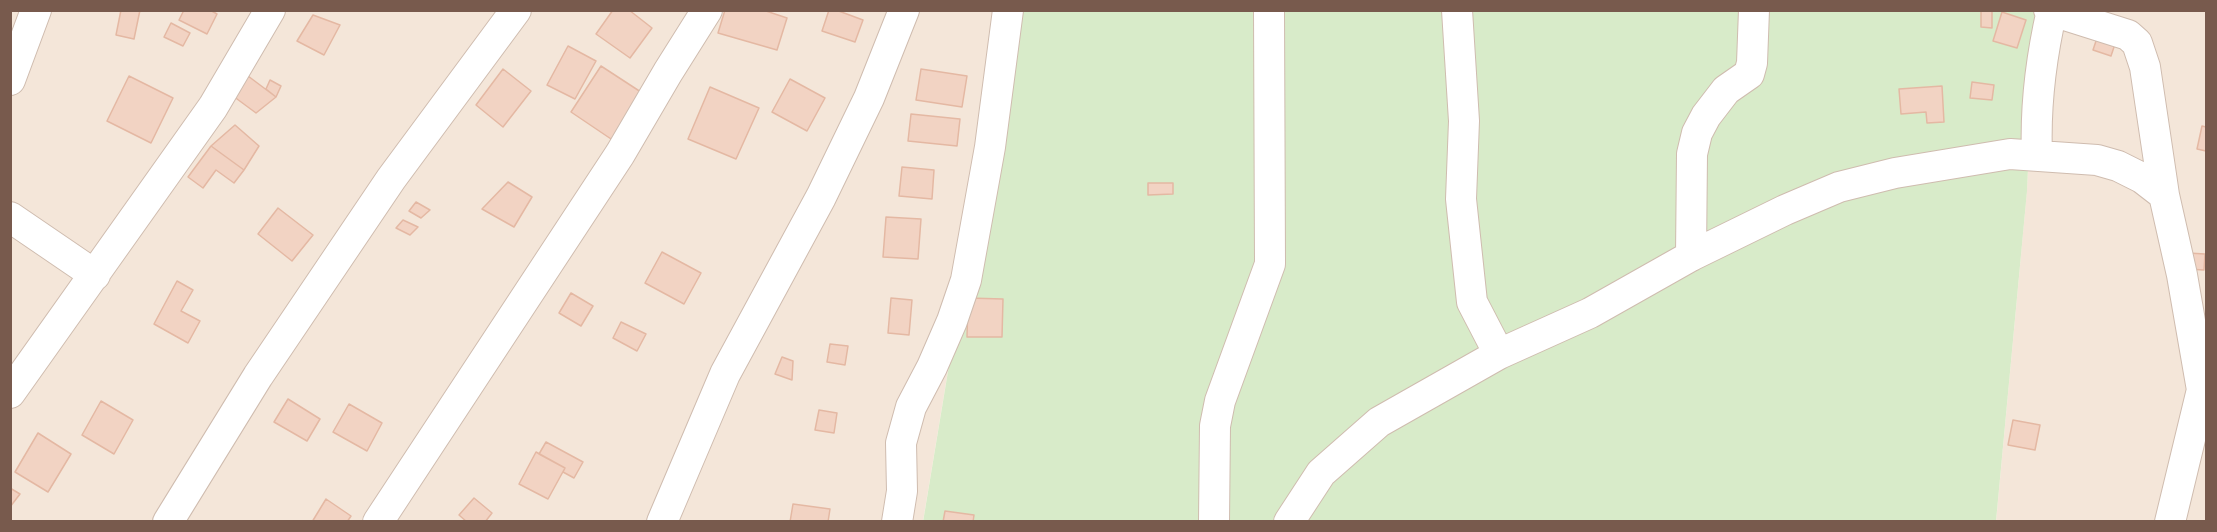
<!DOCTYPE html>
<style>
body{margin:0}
#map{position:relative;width:2217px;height:532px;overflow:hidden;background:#fcf5eb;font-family:Lato,sans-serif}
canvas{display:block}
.frame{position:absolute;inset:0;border:12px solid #785a4d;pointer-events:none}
</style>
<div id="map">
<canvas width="2217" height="532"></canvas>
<div class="frame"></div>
</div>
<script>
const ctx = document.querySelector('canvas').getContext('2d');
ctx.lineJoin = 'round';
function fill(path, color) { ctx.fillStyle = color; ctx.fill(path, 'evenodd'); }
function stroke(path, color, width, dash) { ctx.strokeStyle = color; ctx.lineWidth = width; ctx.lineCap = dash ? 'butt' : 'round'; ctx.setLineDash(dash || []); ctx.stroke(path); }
fill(new Path2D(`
 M10 11H993L998 70 923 521H11Z
 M2035 11H2206V521L1996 522 2027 191Z`), '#f4e6d9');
fill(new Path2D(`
 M993 11H2035L2027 191 1996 521 923 522 998 70Z`), '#d8ebc9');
const building = new Path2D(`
 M121 10H140L134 39 116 35Z
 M184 10H210L217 14 207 34 179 20Z
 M613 10H629L652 28 630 58 596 34Z
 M725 10H763L787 18 777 50 718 33Z
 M829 10H836L863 20 855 42 822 31Z
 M1981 10H1992V28L1981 27Z
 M2002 12 2026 20 2017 48 1993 41Z
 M313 15 340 25 324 55 297 41Z
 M171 23 190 33 183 46 164 37Z
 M2099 32 2117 38 2111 56 2093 50Z
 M568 46 596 61 575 99 547 85Z
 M601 66 647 96 617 143 571 112Z
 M503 69 531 91 503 127 476 105Z
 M921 69 967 76 962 107 916 100Z
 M129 76 173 98 151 143 107 121Z
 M248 76 276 97 256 113 233 96Z
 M790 79 825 98 807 131 772 112Z
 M270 80 281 86 276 97 266 89Z
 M1972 82 1994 85 1992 100 1970 98Z
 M1942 86 1944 122 1927 123 1926 112 1901 114 1899 89Z
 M710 87 759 108 736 159 688 139Z
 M911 114 960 119 957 146 908 141Z
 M235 125 259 146 244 170 211 146Z
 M2202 126 2206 127V151L2197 149Z
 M211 146 244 170 234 183 216 170 203 188 188 177Z
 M902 167 934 170 932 199 899 196Z
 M508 182 532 197 514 227 482 209Z
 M1148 183H1173V194L1148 195Z
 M416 202 430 210 421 218 409 211Z
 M278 208 313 235 292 261 258 234Z
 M886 217 921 219 918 259 883 257Z
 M403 220 418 227 410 235 396 228Z
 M662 252 701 273 684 304 645 283Z
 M2188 253 2205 254 2204 270 2187 269Z
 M177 281 193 290 181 311 200 321 188 343 154 324Z
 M571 293 593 306 581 326 559 313Z
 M891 298 912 300 909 335 888 333Z
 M968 298 1003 299 1002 337H967Z
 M621 322 646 334 637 351 613 338Z
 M830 344 848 346 845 365 827 362Z
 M782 357 793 361 792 380 775 374Z
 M288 399 320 419 307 441 274 422Z
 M101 401 133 420 114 454 82 435Z
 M349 404 382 423 367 451 333 432Z
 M819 410 837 413 834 433 815 430Z
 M2013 420 2040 425 2035 450 2008 445Z
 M38 433 71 454 48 492 15 472Z
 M546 442 583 462 574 478 563 472 565 468 539 454Z
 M536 452 565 468 548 499 519 484Z
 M10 488 20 494 10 507Z
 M474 498 492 513 485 522H467L459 515Z
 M326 499 351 516 347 522H312Z
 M793 504 830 509 828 522H790Z
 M945 511 974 515 973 522H943Z`);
fill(building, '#f2d3c3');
stroke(building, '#e4b8a3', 1.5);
const minor = new Path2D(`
 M1457 10 1464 121 1461 199 1472 302 1499 354
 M2049 10 2128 35 2137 43 2145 67 2164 195
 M10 80 36 10
 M2037 155C2035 106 2041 58 2052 10
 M10 217 95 275
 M1691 256 1692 154 1697 133 1706 116 1726 90 1749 74 1752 63 1754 10
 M10 393 213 107 270 10
 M168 522 258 376 391 179 516 10
 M378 522 620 154 668 72 707 10
 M662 522 725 374 821 197 869 98 904 10
 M897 522 902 491 901 443 911 407 932 367 952 321 966 280 990 147 1008 10
 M1214 522 1215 426 1220 401 1270 264 1269 10
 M1289 522 1321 473 1379 422 1499 354 1590 313 1691 256 1785 210 1839 187 1895 173 2010 154 2097 160 2118 166 2142 178 2164 195 2182 275 2202 390
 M2170 522 2206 373`);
stroke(minor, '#cfbcaf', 32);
stroke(minor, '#fff', 30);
</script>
